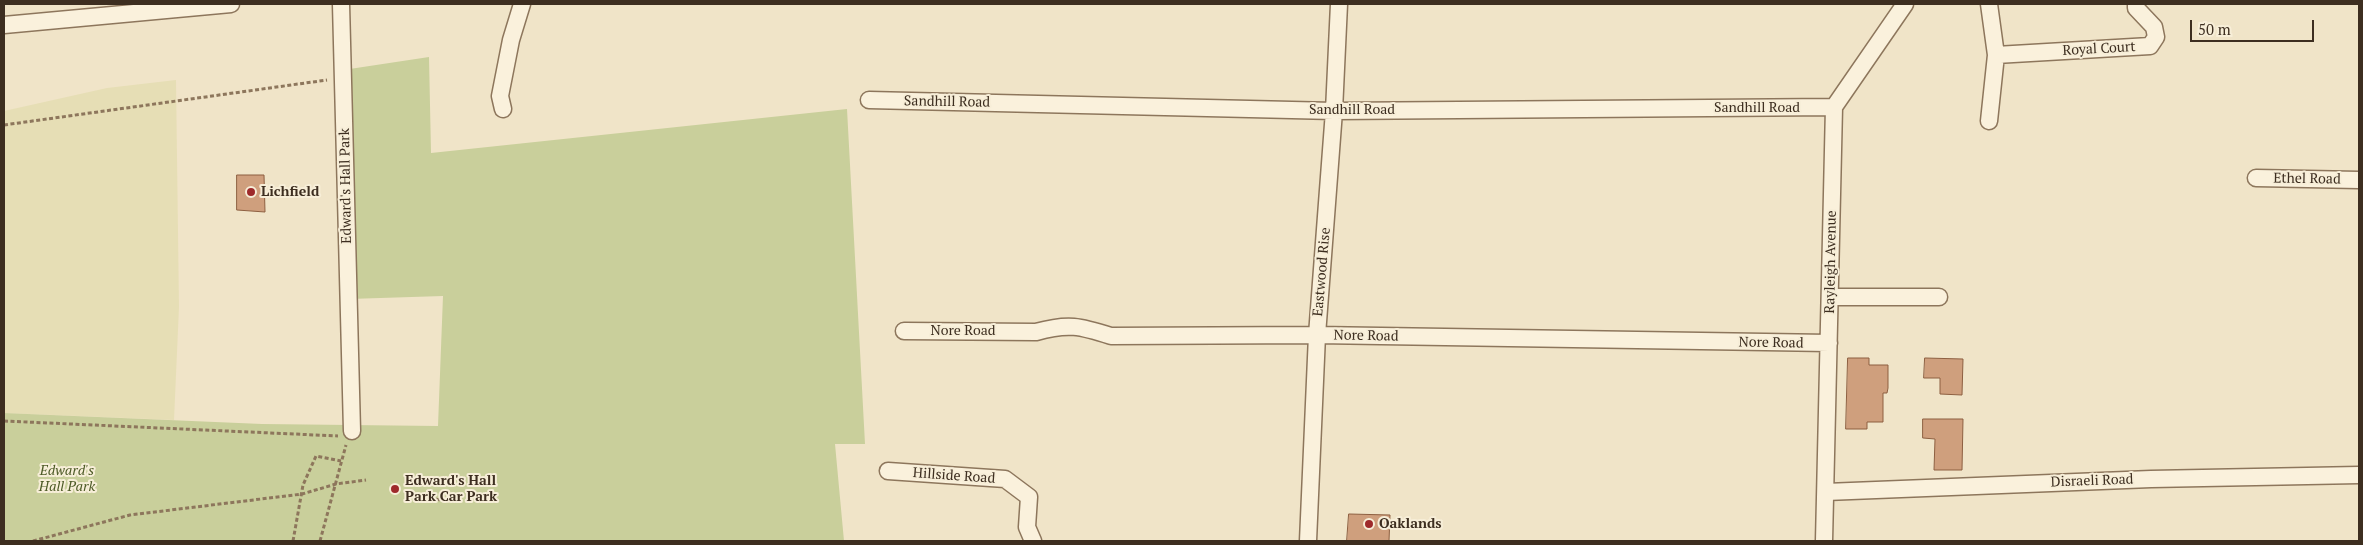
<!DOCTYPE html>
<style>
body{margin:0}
#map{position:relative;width:2363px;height:545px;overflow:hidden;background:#f0e4c8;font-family:"PT Serif",serif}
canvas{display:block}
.frame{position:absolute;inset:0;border:5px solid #3d2e20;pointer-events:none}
.scale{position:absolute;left:2190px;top:20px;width:124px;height:22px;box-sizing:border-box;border:2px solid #3d2e20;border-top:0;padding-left:6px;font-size:15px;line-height:18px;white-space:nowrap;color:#3d2e20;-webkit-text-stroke:4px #f7eed8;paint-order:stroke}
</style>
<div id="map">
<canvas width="2363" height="545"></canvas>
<div class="frame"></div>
<div class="scale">50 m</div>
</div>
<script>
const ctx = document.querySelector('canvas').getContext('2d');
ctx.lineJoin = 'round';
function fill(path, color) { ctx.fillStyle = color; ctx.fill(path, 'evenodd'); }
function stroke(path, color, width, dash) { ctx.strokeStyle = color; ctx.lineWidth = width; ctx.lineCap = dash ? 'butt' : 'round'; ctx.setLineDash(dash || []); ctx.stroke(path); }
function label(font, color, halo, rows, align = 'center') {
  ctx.font = font + ' "PT Serif",serif'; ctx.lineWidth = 4; ctx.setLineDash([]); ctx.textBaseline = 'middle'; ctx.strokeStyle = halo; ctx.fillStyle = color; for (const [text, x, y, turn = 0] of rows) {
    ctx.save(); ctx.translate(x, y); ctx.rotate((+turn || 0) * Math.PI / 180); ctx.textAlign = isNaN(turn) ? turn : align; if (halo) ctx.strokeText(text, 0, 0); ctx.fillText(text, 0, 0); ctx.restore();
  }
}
fill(new Path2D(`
 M176 80 179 307 174 420 4 413V111L107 88Z`), '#e6deb5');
fill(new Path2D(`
 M429 57 431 153 847 109 865 444H835L844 541H4V413L262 424 438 426 443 296 349 299 343 70Z`), '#c9cf9b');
const building = new Path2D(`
 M237 175H264L265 212 237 210Z
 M1848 358H1869V365H1888V388L1887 393H1883V422H1867V429H1846Z
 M1925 358 1963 359 1962 395 1940 394V378H1924Z
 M1923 419H1963L1962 470H1934L1935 439 1923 438Z
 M1349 514 1390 515 1389 541H1347Z`);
fill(building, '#cf9f7d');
stroke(building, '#8d5f41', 1);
const street = new Path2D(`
 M341 4 352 431
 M4 25 231 4
 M1996 55 2150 46 2156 37 2154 27 2136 8V4
 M869 100 1334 111 1834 107
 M503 109 500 96 511 40 522 4
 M1989 121 1996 55 1989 4
 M2256 178 2359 180
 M1830 297H1939
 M904 331 1036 332C1068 323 1080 326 1111 336L1317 335 1829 343
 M888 471 1005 479 1029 497 1027 527 1033 541
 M1826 492 2151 479 2359 475
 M1308 541 1317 335 1334 111 1339 4
 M1824 541 1834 107 1905 4`);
stroke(street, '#8d765c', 19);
stroke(new Path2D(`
 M4 125 327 80
 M4 421 338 436
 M423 498 442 500
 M33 541 130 515 302 494 336 484 366 480
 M293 541 303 485 316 456 341 461
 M320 541 346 445`), '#8d765c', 3, [4, 2.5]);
stroke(street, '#faf1dc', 16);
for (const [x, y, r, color] of [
 [251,192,5,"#9e2a2b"],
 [395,489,5,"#9e2a2b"],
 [1369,524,5,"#9e2a2b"]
]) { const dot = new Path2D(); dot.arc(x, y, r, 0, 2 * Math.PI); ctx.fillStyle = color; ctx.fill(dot); stroke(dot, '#f7eed8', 2); }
label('14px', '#3d2e20', '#f7eed8', [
 ["Royal Court",2099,49,-3],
 ["Sandhill Road",947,102,1],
 ["Sandhill Road",1757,108],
 ["Sandhill Road",1352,110],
 ["Ethel Road",2307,179,1],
 ["Edward's Hall Park",346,186,-91],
 ["Rayleigh Avenue",1831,262,-89],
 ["Eastwood Rise",1322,272,-85],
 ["Nore Road",963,331],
 ["Nore Road",1366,336,1],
 ["Nore Road",1771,343,1],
 ["Hillside Road",954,476,4],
 ["Disraeli Road",2092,481,-2]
]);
label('bold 14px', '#3d2e20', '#f7eed8', [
 ["Lichfield",261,192],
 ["Edward's Hall",405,481],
 ["Park Car Park",405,497],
 ["Oaklands",1379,524]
], 'left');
label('italic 14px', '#4d5a26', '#f7eed8', [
 ["Edward's",67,471],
 ["Hall Park",67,487]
]);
</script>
